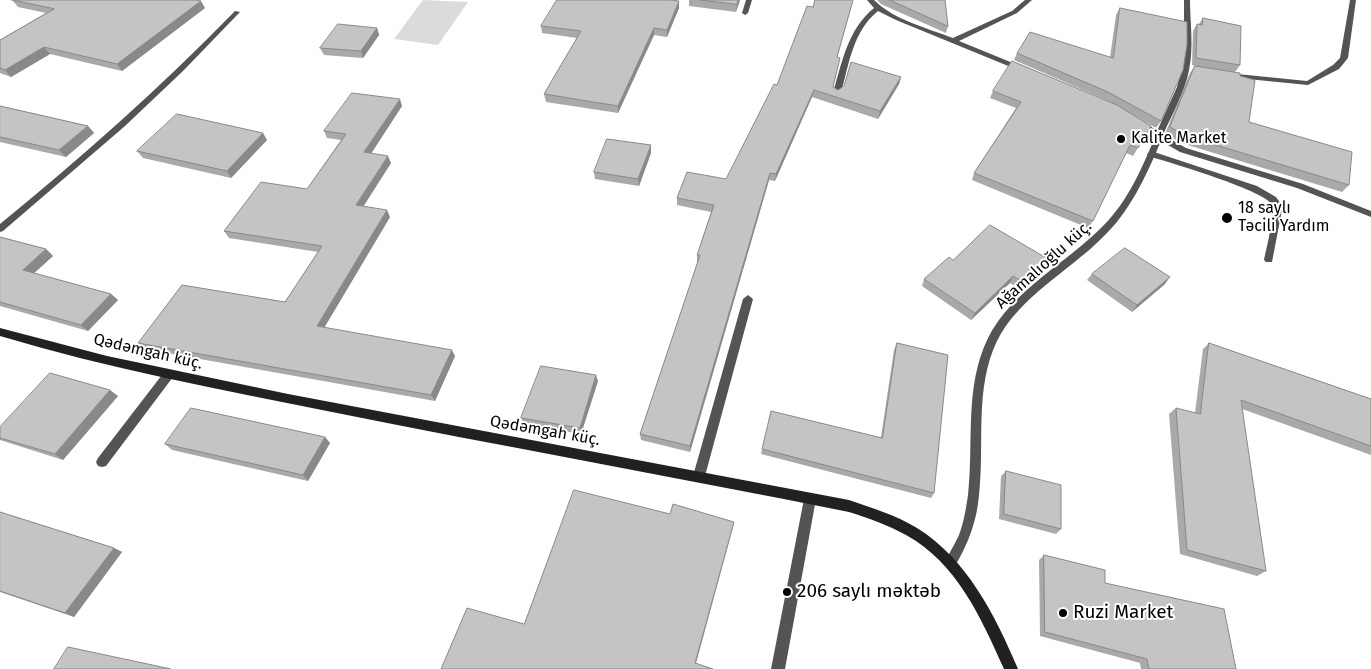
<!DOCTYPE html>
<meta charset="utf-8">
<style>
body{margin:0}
canvas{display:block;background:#fff}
</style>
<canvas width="1371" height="669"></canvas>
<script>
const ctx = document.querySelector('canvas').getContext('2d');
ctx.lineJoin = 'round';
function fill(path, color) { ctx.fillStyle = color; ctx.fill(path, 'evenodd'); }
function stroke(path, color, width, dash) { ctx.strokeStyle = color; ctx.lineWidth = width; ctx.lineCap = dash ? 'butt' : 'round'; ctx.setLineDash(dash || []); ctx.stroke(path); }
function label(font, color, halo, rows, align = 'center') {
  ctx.font = font + ' "Fira Sans",sans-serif'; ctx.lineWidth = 4; ctx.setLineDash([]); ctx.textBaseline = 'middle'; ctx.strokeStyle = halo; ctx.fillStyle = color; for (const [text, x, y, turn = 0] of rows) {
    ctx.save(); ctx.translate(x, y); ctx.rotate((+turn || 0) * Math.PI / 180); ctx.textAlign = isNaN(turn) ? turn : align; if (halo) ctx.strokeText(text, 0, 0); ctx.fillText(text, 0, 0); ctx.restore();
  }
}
fill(new Path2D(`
 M423 0 468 2 438 45 394 39Z`), '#dbdbdb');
fill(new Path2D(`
 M1151 151 1257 186 1276 197 1281 204 1282 210 1272 262H1266L1264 260C1266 250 1275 214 1273 206 1268 191 1168 162 1148 156L1147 154Z
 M169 370 173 371 174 374 173 377 106 466 102 467 98 466 96 462 98 458 165 371Z
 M810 494 814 495 816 499 785 669H771L804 499 806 495Z`), '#545454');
fill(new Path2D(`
 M746 0H752L748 13 745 15 742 13Z
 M867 0H874C894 20 927 28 953 38L1012 11 1025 0H1032L1017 13 959 41 1025 68 1024 70H1018L896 20 878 11C853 31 849 64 841 93L837 95H834L833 93C842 62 848 29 874 8Z
 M1184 0H1190C1190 23 1194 47 1189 70 1185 93 1172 114 1163 135L1186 148 1303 184 1371 211V217L1297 188 1180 152 1161 141C1146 176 1130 212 1102 238 1068 272 1019 297 997 341 974 389 985 444 979 495 977 521 968 544 955 566L951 568 947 566 945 562C949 553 955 544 959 535 964 522 966 508 968 495 974 442 964 387 988 338 1012 290 1067 263 1104 225 1128 201 1142 168 1155 137L1135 122 1136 120H1142L1157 131 1177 87 1182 68 1184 51Z
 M1350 0H1356L1348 58 1339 69 1308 85 1227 77 1223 75 1227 73 1307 81 1333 65 1340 58Z
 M235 11 240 12 183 71 125 126 3 231 0 232V224C82 157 161 87 235 11Z
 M748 295 753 299 705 476 703 480 699 481 695 480 693 476 743 299Z`), '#545454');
fill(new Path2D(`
 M0 328 107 356 288 394 849 500C872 508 896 515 917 528 967 559 995 615 1018 669H1004C981 618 957 563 906 535 888 525 868 518 849 512 675 477 501 446 327 411 217 389 107 368 0 336Z`), '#212121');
fill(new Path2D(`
 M10 0H196L205 8 122 71 50 54 11 77 0 73V40L46 13 18 7 13 1Z
 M689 0H740L736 12 689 6Z
 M815 0H853L837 58H840L833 87 838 90 901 77 899 84 878 119 812 97 775 181 769 180 690 452 641 440 640 434 698 262H697V255L711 212 677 205V198L726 179 777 85 813 7Z
 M877 0H945L948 26 946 33 881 4Z
 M679 8 667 37 654 35 618 113 546 102 544 94 577 38 542 33 541 26Z
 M1120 8 1161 121 1156 128 1132 114 1151 126 1133 156 1126 153 1093 221 1088 228 972 180 974 173 1016 108 990 98 993 91 1112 103 1104 99 1014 60 1017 53 1110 57 1116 15Z
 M1203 18 1240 65 1235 72 1240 76 1249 122 1349 185 1342 192 1181 143 1165 134 1190 73 1195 66 1199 67 1192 65 1193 31 1197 24H1199Z
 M377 28 379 35 363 58 324 55 320 48Z
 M0 106 88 126 94 133 66 157 0 142Z
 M402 106 371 153 391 163 363 207 390 217 324 328 455 356 435 401 144 349 138 343 285 302 318 252 229 238 224 231 307 189 341 140 327 138 324 131Z
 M267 140 231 178 143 158 137 151Z
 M651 153 639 186 595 179 594 172Z
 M0 237 46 249 53 256 34 273 111 294 118 300 88 331 0 306Z
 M1048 259 1044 266 1021 290 1010 283 971 320 922 286 924 279 953 260Z
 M1092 274 1165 284 1132 312 1087 280Z
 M897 343 934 493 931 498 761 454 762 449 881 437 894 350Z
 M1209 343 1371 399V455L1242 409 1266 571 1257 576 1180 554 1169 414 1176 408 1195 413 1203 349Z
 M598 381 581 434 524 424 521 418Z
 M118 396 63 460 0 440V427Z
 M325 437 330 443 308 481 172 450 165 444Z
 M1006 471 1061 529 1056 534 999 519 1001 476Z
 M0 512 114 548 122 552 74 617 0 592Z
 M1044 555 1105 583 1236 669H1141L1140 663 1040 636 1039 560Z`), '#a9a9a9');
fill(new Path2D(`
 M738 0H740L736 12 737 4Z
 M201 1 205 8 122 71 117 64Z
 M679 1V8L667 37V30Z
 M377 28 379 35 363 58 361 51Z
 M654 28V35L618 113V106Z
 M44 47 50 54 11 77 5 70Z
 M901 77 899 84 878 119 880 111Z
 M814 90 812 97 775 181 776 174Z
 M400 99 402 106 367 160 364 152Z
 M88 126 94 133 66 157 59 150Z
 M263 133 267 140 231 178 227 171Z
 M651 145V153L639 186 638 179Z
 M388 156 391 163 359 213 356 205Z
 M770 173 769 180 690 452V446Z
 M387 210 390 217 321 333 317 326Z
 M46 249 53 256 30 277 23 270Z
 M1048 259 1044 266 1021 290 1025 283Z
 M1013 276 1010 283 971 320 975 313Z
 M1170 277 1165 284 1132 312 1137 305Z
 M111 294 118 300 88 331 81 325Z
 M452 350 455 356 435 401 431 395Z
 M596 375 598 381 581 434 580 428Z
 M110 390 118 396 63 460 55 454Z
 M325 437 330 443 308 481 303 475Z
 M734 522 733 527 695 667V663Z
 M114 548 122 552 74 617 65 613Z`), '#898989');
const building = new Path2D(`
 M13 0H196L201 1 117 64 44 47 5 70 0 68V40L54 9Z
 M557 0H670L679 1 667 30 654 28 618 106 544 94 581 31 541 26Z
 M701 0H738L737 4Z
 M815 0H853L837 57 840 58 833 87 838 90 844 86 851 62 901 77 880 111 814 90 776 174 770 173 690 446 640 434 700 255H697L714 205 677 198 687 172 726 179 774 84 777 85 807 6 813 7Z
 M890 0H945L948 26Z
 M1120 8 1187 22V45L1183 70 1161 121 1108 92 1017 53 1030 32 1113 58Z
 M1203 18 1241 26 1240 65 1196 58 1197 24 1202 25Z
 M338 24 377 28 361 51 320 48Z
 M1012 61 1117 105 1151 126 1138 148 1130 145 1093 221 974 173 1021 102 993 91Z
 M1195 66 1240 73V76L1255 80 1249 122 1352 152 1349 185 1186 136 1170 127Z
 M352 93 400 99 364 152 388 156 356 205 387 210 317 326 452 350 431 395 138 343 182 285 285 302 322 246 224 231 261 182 307 189 346 134 324 131Z
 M0 106 88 126 59 150 0 137Z
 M177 114 263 133 227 171 137 151Z
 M607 139 651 145 638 179 594 172Z
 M990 225 1048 259 1025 283 1013 276 975 313 924 279 949 257 953 260Z
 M0 237 46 249 23 270 111 294 81 325 0 302Z
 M1125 248 1170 277 1137 305 1092 274Z
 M897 343 948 355 934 493 762 449 771 411 882 438Z
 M1209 343 1371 399V446L1241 400 1266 571 1187 550 1176 408 1200 414Z
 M541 366 596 375 580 428 521 418Z
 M50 373 110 390 55 454 0 438V427Z
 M191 408 325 437 303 475 165 444Z
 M1006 471 1061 485V529L1004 514Z
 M574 490 670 514 673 504 734 522 695 663 713 669H441L467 608 524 624Z
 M0 512 114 548 65 613 0 591Z
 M1044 555 1105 570V583L1224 609 1236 669H1149L1147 659 1045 632Z
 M68 647 171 669H54Z`);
fill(building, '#c4c4c4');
stroke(building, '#898989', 1);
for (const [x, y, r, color] of [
 [1121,139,5,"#000"],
 [1227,218,6,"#000"],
 [787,592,5,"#000"],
 [1063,613,5,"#000"]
]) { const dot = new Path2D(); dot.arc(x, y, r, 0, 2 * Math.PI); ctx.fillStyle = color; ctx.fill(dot); stroke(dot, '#fff', 2); }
label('16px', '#000', '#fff', [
 ["Kalite Market",1131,139],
 ["18 saylı",1238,209],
 ["Təcili Yardım",1238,227]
], 'left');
label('16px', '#000', '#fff', [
 ["Ağamalıoğlu küç.",1044,265,-42],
 ["Qədəmgah küç.",148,352,13],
 ["Qədəmgah küç.",545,431,10]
]);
label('19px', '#000', '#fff', [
 ["206 saylı məktəb",797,592],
 ["Ruzi Market",1073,613]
], 'left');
</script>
